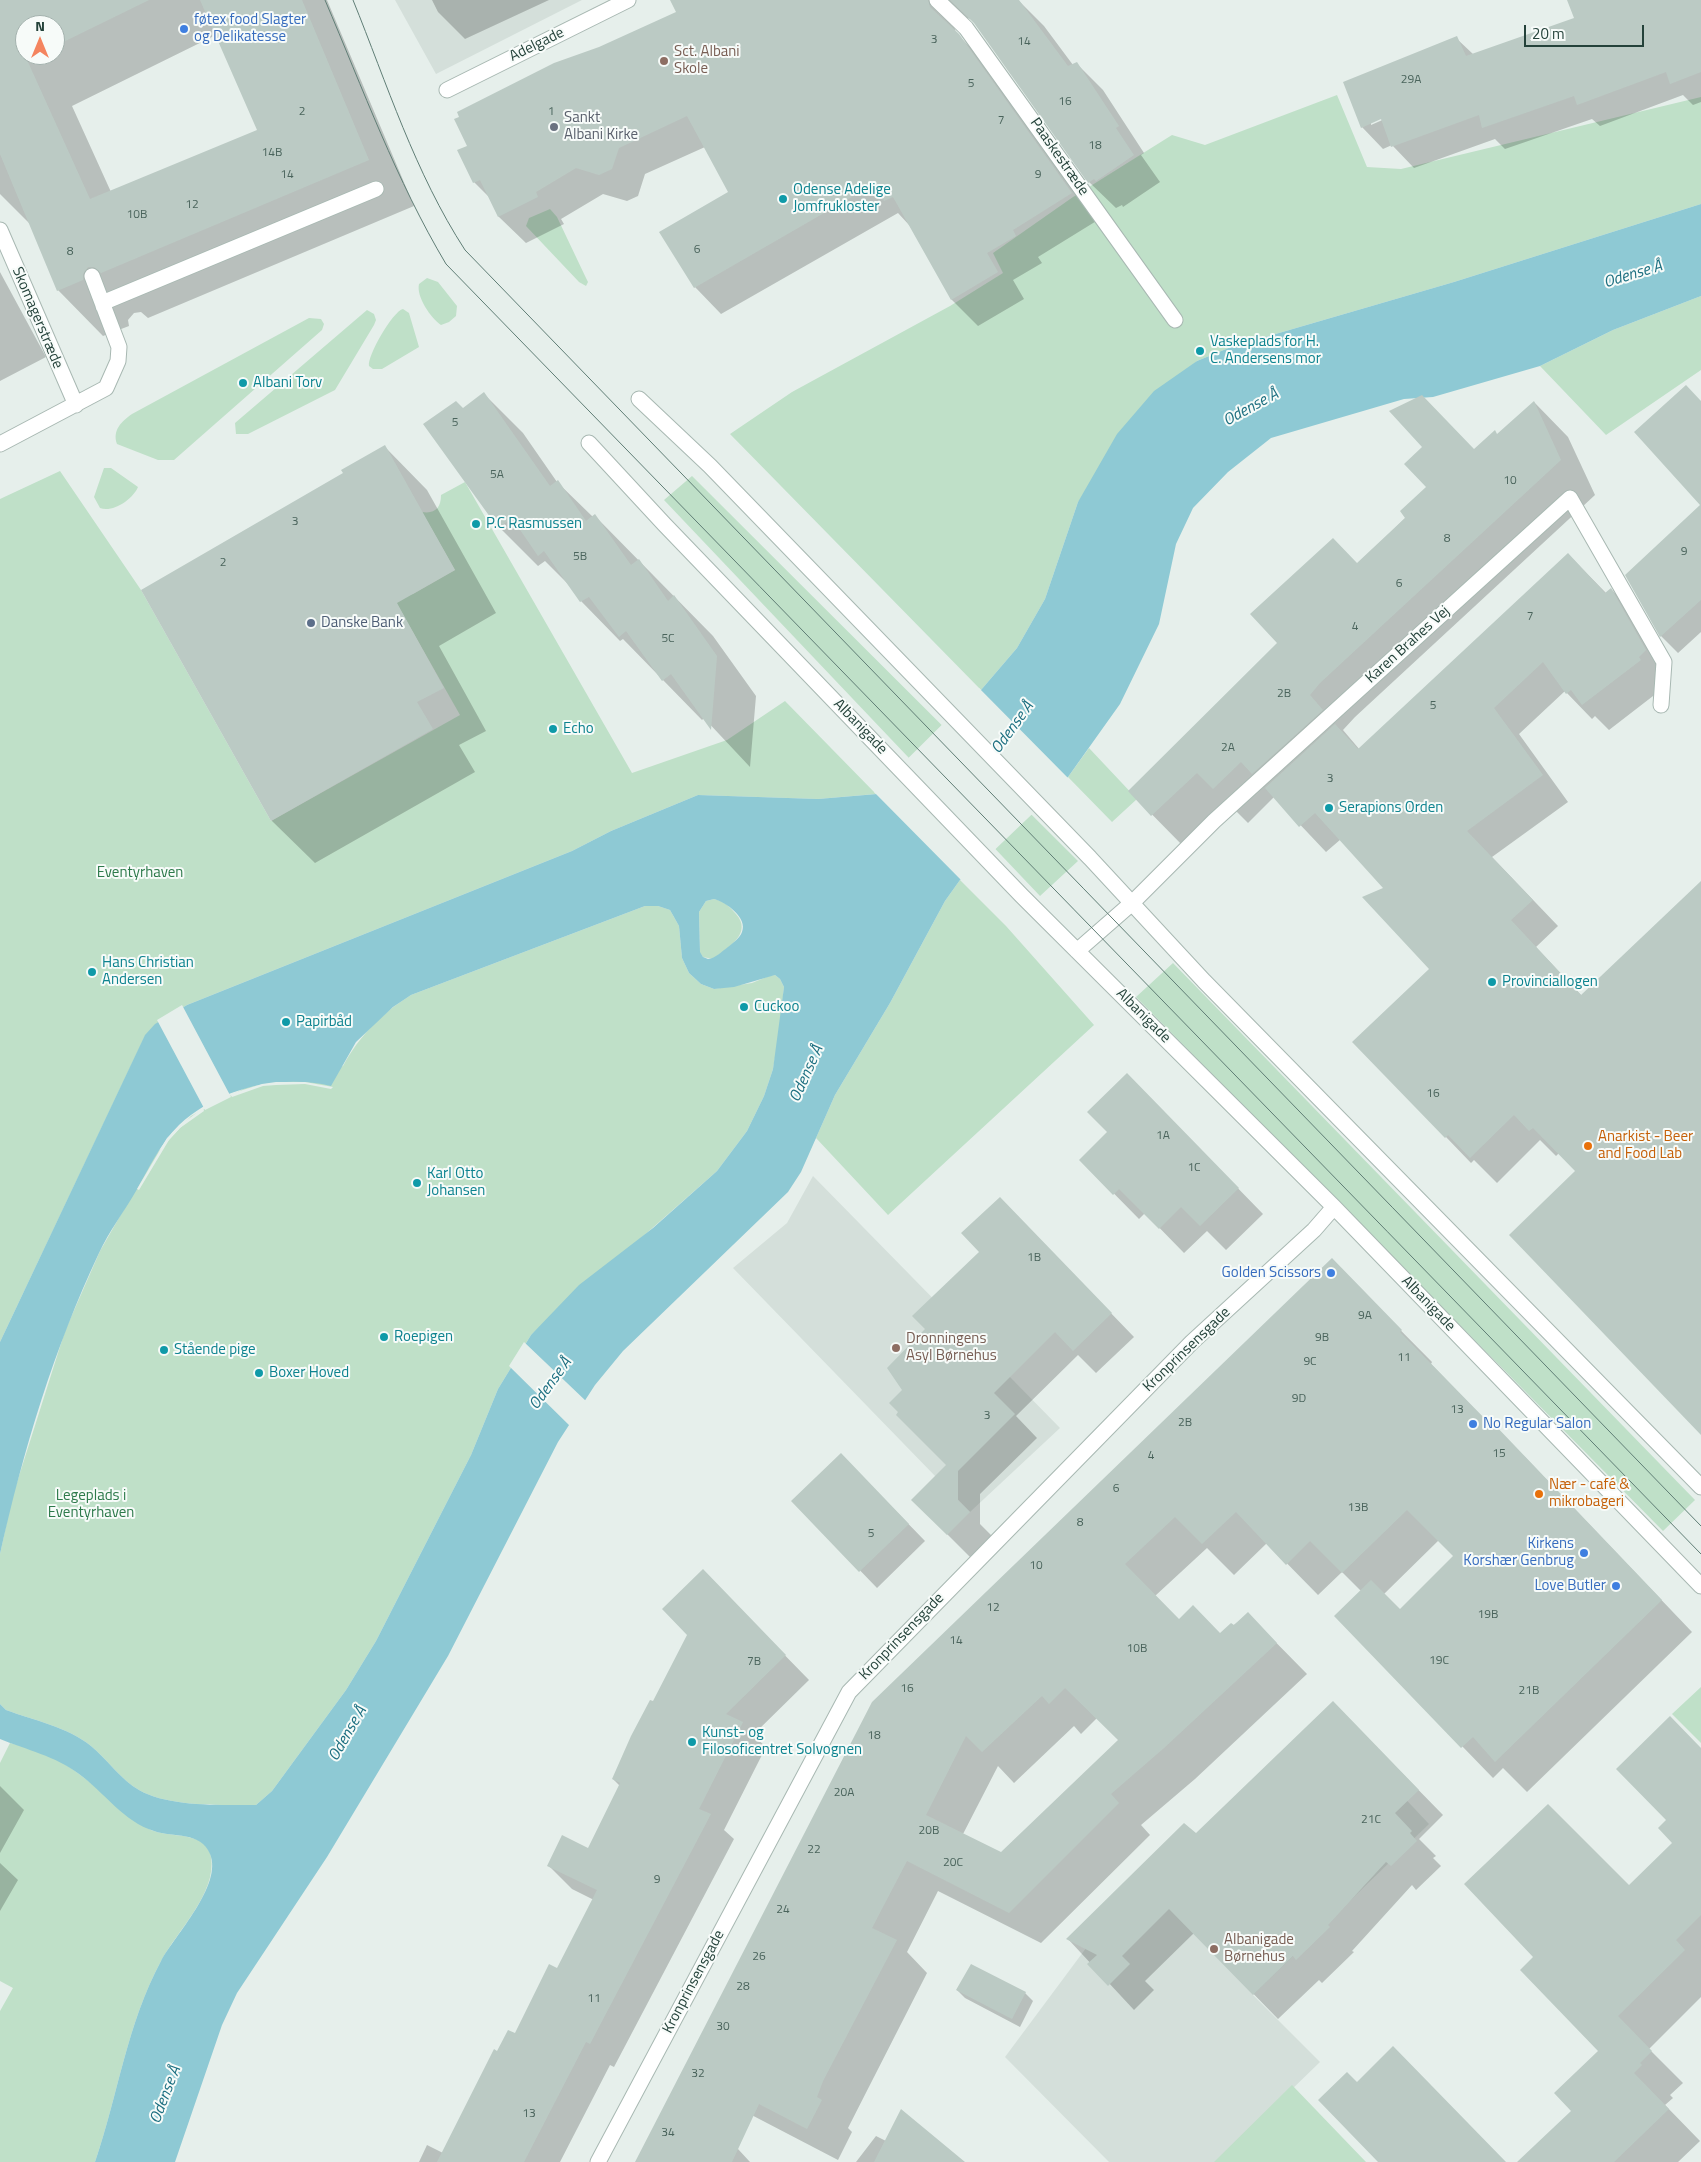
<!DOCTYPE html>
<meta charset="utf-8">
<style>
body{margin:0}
#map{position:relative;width:1701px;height:2162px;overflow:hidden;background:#e6efeb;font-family:"Titillium Web",sans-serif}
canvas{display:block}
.north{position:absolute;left:15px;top:15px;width:50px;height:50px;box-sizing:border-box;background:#f7fbf9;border:1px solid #a3b1ad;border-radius:50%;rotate:0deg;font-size:14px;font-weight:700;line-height:20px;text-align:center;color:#24423a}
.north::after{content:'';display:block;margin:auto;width:18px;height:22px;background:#f4845f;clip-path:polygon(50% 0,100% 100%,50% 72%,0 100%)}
.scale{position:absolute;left:1524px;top:25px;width:120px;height:22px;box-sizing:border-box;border:2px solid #24423a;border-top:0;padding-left:6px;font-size:15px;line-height:18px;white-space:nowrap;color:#24423a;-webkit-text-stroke:4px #f7fbf9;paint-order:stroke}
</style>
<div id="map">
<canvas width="1701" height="2162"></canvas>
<div class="north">N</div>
<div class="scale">20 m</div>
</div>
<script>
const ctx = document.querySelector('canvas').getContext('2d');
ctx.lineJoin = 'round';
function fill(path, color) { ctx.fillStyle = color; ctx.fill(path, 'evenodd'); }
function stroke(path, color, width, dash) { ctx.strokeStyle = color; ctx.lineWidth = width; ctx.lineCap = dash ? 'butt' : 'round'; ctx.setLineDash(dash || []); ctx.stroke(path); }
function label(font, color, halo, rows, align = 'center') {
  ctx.font = font + ' "Titillium Web",sans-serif'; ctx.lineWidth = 4; ctx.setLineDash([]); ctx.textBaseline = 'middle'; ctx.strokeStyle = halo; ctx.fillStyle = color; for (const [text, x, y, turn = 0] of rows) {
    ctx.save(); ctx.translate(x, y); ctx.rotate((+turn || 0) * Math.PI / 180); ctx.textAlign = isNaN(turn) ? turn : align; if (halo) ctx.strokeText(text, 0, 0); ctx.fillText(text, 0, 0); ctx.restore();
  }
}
fill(new Path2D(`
 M395 0H582L436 74Z
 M813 1176 1060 1428 970 1512 733 1268 787 1223Z
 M1352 1742 1429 1824 1253 1995 1320 2062 1217 2162H1109L1005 2057 1098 1932 1199 1880Z`), '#d4dfda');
fill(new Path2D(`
 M1337 95 1367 167 1401 169 1701 97V204L1454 282 1231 347 1197 361 1078 502 1045 599 1017 648 981 690 730 434 792 392 950 306 1003 273 993 253 1073 197 1172 135 1205 145Z
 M550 209 557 217 586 278 588 282 586 286 579 282 526 226 529 218Z
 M427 278 438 282 457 306 456 316 449 322 441 325C431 318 416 297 419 284Z
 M1701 296V370L1606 435 1540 366 1613 330Z
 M403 309 409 313 419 347 382 369H373L369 366C367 356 393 311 403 309Z
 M367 310 374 314 376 320 374 325 335 390 248 434H236L235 423Z
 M309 318 321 319 324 324 322 330 174 460H158L117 444C112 430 122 421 132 414Z
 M104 468H111L138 487C133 499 113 513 100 508L94 497Z
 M60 471 141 590 271 821 460 715 393 597 413 594 455 570 422 512C435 514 441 508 441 495L465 482 632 773 727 740 785 701 876 794 818 799 698 795 611 831 572 851 187 1005 156 1024 145 1036 0 1342V499Z
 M692 476 1078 861 1040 896 664 500Z
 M1089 748 1137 799 1112 822 1068 777Z
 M960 880 1006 926 1094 1025 888 1215 816 1138 835 1095 890 1003 945 901Z
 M714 899C724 901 729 906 736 914 753 933 728 948 713 959L703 957 700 953 699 912 706 901Z
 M645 906H658L670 910 679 926 682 958 689 973 701 984 714 989 752 983 769 976 775 975 780 979 784 987 779 1035 773 1069 764 1096 747 1131 717 1171 531 1335 498 1389 471 1455 376 1641 346 1690 272 1791 256 1805C222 1805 168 1807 139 1790 122 1781 106 1758 91 1746 68 1727 33 1720 6 1710L0 1704V1554L12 1498 65 1331 100 1251 155 1155 191 1116 245 1088 343 1066C360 1035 382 1013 411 995Z
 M1173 963 1695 1500 1663 1531 1136 997Z
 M1701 1687V1743L1672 1714Z
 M10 1743C35 1749 59 1758 79 1774 101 1789 118 1811 141 1824 145 1826 149 1830 154 1831 172 1838 207 1831 211 1857 217 1893 177 1931 161 1961 127 2024 118 2095 95 2162H0V2011L13 1988 0 1981V1763Z
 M1292 2085 1366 2162H1214Z`), '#bfe0c8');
fill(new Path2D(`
 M1701 204V296L1613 330 1540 366 1433 397 1404 399 1271 438 1228 472 1193 508 1176 544 1159 624 1120 704 1068 777 960 880 945 901 890 1003 835 1095 801 1172 788 1192 623 1351 595 1385 558 1442 448 1656 327 1857 237 1993 222 2025 175 2162H95C118 2095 127 2024 161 1961 175 1935 223 1885 210 1854 201 1831 173 1838 154 1831 124 1822 104 1792 79 1774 55 1756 27 1750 0 1739V1704L6 1710C33 1720 68 1727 91 1746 106 1758 122 1781 139 1790 168 1807 222 1805 256 1805L272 1791 346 1690 376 1641 471 1455 498 1389 531 1335 579 1285 653 1228 717 1171 747 1131 764 1096 773 1069 784 987 780 979 775 975 734 987 714 989 701 984 689 973 682 958 679 926 670 910 658 906H645L411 995 393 1007 356 1042 331 1086C279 1074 219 1088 179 1125 160 1144 149 1168 136 1191 124 1212 109 1231 99 1253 54 1348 23 1451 0 1554V1342L145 1035 155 1024 187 1005 572 851 611 831 698 795 818 799 877 794 981 690 1017 648 1045 599 1078 502 1117 434 1154 391 1197 361 1231 347 1454 282ZM714 899C726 902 748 918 742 932 740 938 733 943 728 947 721 952 716 958 708 959L703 957 700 952 699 912 706 901Z`), '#8ec9d4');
fill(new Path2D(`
 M979 688 1069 779 962 881 874 792Z
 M182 1005 231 1097 205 1110 157 1020Z
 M276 1082H305L333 1087 331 1089 305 1084 276 1085 263 1086 232 1097 230 1094 262 1084Z
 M203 1108 204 1111 180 1128 169 1140 139 1190 137 1189 167 1138 179 1126Z
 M524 1342 587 1402 571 1427 509 1366Z`), '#e6efeb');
fill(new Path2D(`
 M0 0H327L414 206 148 318 141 312 134 313 128 320 129 326 103 336 58 290 30 224 0 194ZM25 25H55V55H25ZM216 35 259 130 111 192 72 106Z
 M432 0H549L465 39 438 12Z
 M685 0H1018L1044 26 1073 65 1076 63 1103 90 1144 153 1141 155 1160 182 1123 207 1122 205 1116 208 1089 182 977 24 971 19 962 17 954 26 956 33 985 62 1098 220 1038 257 1042 263 1013 280 1024 299 978 326 952 300 910 226 898 213 721 314 695 287 730 192 705 147 645 174 638 196 627 201 603 194 561 219 564 224 526 243 499 217 489 197 474 182 468 147 678 13Z
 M1568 0H1701V102L1693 105 1683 95 1600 126 1592 119 1505 149 1495 139 1414 168 1392 145 1383 149 1362 127 1456 38 1474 55 1575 19ZM1386 116 1387 118 1371 125V122Z
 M0 272 46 357 0 381Z
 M484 394 523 433 557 482 593 517 595 516 713 636 756 696 750 767 704 718 702 720 623 639 620 641 581 601 571 587 545 561 538 566 499 527 463 410Z
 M1534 402 1568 437 1595 495 1355 717 1343 730 1360 750 1568 554 1606 593 1611 589 1636 615 1671 676 1664 683 1666 686 1609 730 1595 716 1592 719 1565 691 1519 734 1568 802 1492 857 1558 926 1536 947 1582 996 1701 883V1434L1577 1171 1559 1153 1556 1156 1540 1140 1497 1183 1474 1160 1471 1163 1446 1137 1431 969 1385 888 1341 839 1326 852 1274 797 1248 823 1232 807 1186 849 1129 791 1474 450 1498 435Z
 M385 447 427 490 496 613 439 646 486 731 459 745 475 772 315 863 272 821 143 590 345 474Z
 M1701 509V632L1678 653 1661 636 1626 575Z
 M1152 1100 1263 1214 1226 1250 1207 1231 1184 1253 1145 1213 1139 1219 1081 1160 1109 1132Z
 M1022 1221 1134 1337 1096 1373 1078 1355 1016 1416 1037 1438 980 1494V1524L992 1536 970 1557 913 1500 947 1465 905 1389 927 1329Z
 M1331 1260 1432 1362 1431 1364 1493 1428 1525 1457 1692 1632 1527 1792 1503 1768 1493 1778 1336 1616 1361 1591 1342 1572 1318 1595 1267 1543 1234 1575 1207 1548 1155 1596 1179 1620 1221 1635 1248 1614 1307 1674 1195 1779 1141 1825 1150 1835 1041 1943 938 1891 907 1952 927 1973 848 2128 852 2132 838 2160 717 2097 686 2066ZM1439 1540 1455 1557 1400 1611 1384 1594ZM1097 1718 1120 1740 1001 1853 963 1834 998 1766 1014 1783 1074 1726 1081 1734Z
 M858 1472 925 1541 877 1588 793 1501Z
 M726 1595 809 1680 753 1735 766 1747 724 1830 734 1839 614 2067 610 2065 560 2162H419L427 2145 443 2153 498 2052 515 2035 558 1970 594 1900 572 1889 548 1865 588 1850 620 1786 613 1779 654 1703Z
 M1357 1727 1443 1815 1419 1839 1436 1856 1433 1858 1441 1866 1416 1890 1412 1885 1352 1951 1354 1952 1322 1983 1319 1980 1278 2019 1194 1933 1145 1981 1154 1990 1134 2010 1068 1939 1196 1835Z
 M1701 1749V1997L1649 2049 1683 2083 1670 2095 1673 2098 1665 2105 1700 2141 1678 2162H1519L1573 2111 1600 2051 1629 1887 1674 1843 1668 1820Z
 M0 1786 24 1810 0 1853Z
 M0 1863 18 1880 0 1911Z
 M957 1990 1025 1993 1033 2001 1020 2027 965 1998Z
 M876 2136 886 2141 958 2162H856Z
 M738 2149 750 2162H637Z`), '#0003');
fill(new Path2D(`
 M0 0H149L55 46V25H25V55H38L27 60 90 199 257 130 200 0H302L369 160 101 273 94 267H88L83 274V280L57 291 0 154Z
 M670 0H928L930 7 959 34 1072 193 1013 230 1016 236 987 253 998 272 951 300 893 197 884 201 876 183 694 288 659 232 728 192 687 116 619 148 612 169 599 175 576 168 536 192 538 197 498 217 480 180 473 183 457 150 467 146 454 119 459 117 457 112 554 63 599 47 676 12Z
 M950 0H1019L1068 66 1077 62 1119 126 1116 128 1134 155 1096 181 1094 179 1088 183 974 23Z
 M1567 0H1701V72L1670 84 1666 72 1577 105 1574 96 1482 128 1479 115 1391 147 1381 119 1361 128 1343 82 1457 36 1466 56 1574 18Z
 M1686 385 1701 401V600L1660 637 1625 575 1700 505 1634 432Z
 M484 392 550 486 558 480 586 521 595 514 631 565 639 559 668 601 674 595 717 656 711 730 671 674 662 681 626 631 619 637 589 597 580 602 544 551 538 556 512 518 498 528 423 424 456 401 463 408Z
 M1422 395 1474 449 1495 430 1497 434 1534 401 1561 460 1320 683 1310 695 1323 710 1252 774 1241 762 1213 789 1197 773 1151 816 1128 791 1277 643 1250 614 1333 538 1357 563 1405 518 1400 511 1426 487 1404 464 1422 447 1389 411Z
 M385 445 455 570 397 603 444 688 417 702 433 729 271 821 141 590 343 473 341 470Z
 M1568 553 1605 593 1611 588 1646 650 1639 657 1641 660 1582 705 1571 690 1566 694 1543 662 1494 708 1543 775 1467 831 1533 900 1511 920 1581 995 1701 881V1435L1509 1235 1575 1171 1533 1128 1529 1131 1514 1115 1470 1158 1448 1135 1445 1138 1352 1042 1429 969 1362 897 1383 888 1315 813 1299 827 1265 788 1335 724 1358 749Z
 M1127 1073 1239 1188 1200 1226 1181 1207 1159 1229 1119 1189 1113 1195 1079 1160 1107 1132 1087 1112Z
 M1000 1197 1112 1313 1073 1351 1055 1332 994 1393 1015 1414 958 1471V1500L970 1512 947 1535 911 1500 946 1465 896 1415 898 1412 889 1403 902 1390 887 1368 925 1329 912 1316 979 1252 961 1233Z
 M1332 1258 1402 1330 1400 1332 1492 1426 1494 1424 1662 1600 1495 1762 1473 1737 1461 1748 1334 1616 1371 1580 1400 1609 1453 1556 1407 1510 1342 1573 1310 1541 1286 1565 1236 1512 1202 1544 1175 1517 1125 1564 1179 1619 1193 1605 1220 1633 1231 1623 1234 1625 1248 1612 1277 1643 1164 1748 1111 1794 1119 1803 1009 1913 907 1861 872 1928 897 1940 823 2081 817 2097 822 2100 807 2129 759 2104 732 2162H635L872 1702ZM1065 1688 1118 1740 1001 1852 926 1815 966 1736 982 1752 1042 1696 1049 1704Z
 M841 1453 909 1524 859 1572 791 1501Z
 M703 1569 786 1655 726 1714 743 1722 699 1809 711 1814 590 2044 586 2042 524 2162H437L494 2049 497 2051 508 2030 515 2033 549 1964 557 1968 597 1890 547 1866 562 1835 588 1848 620 1783 612 1779 631 1736 650 1700 653 1701 687 1635 662 1609Z
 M1333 1701 1419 1790 1395 1813 1412 1831 1410 1833 1417 1841 1391 1866 1386 1862 1328 1925 1330 1927 1296 1960 1293 1956 1253 1995 1169 1909 1122 1956 1130 1964 1108 1986 1087 1964 1097 1955 1066 1939 1184 1823 1196 1833Z
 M1670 1716 1701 1748V1915L1676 1940 1685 1950 1618 2016 1652 2051 1640 2063 1642 2065 1634 2073 1669 2109 1614 2162H1517L1571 2111 1554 2093 1598 2051 1520 1970 1533 1957 1464 1884 1548 1804 1629 1885 1672 1843 1658 1828 1666 1820 1616 1769Z
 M971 1964 1026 1992 1012 2019 956 1990Z
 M1393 2046 1506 2162H1378L1318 2100 1347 2072 1357 2082Z
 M901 2109 965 2162H874Z`), '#bbcac4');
const minor = new Path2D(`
 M937 0 966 28 1175 320
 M447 90 628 0
 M0 230 76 405
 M103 306 107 301 376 189
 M639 399 710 466 1090 858 1204 981 1701 1487
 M589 443 664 524 1022 896 1334 1207 1701 1586
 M0 444 106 388 118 361 119 347 92 276
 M1077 951 1132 903 1214 821 1570 498 1664 662 1661 705
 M598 2162 849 1692 1192 1342 1314 1230 1334 1207`);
stroke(minor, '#a8b8b2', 17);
stroke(minor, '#fff', 15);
stroke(new Path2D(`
 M325 0C363 89 396 180 446 264L1701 1554
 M353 0C387 84 415 173 465 250L1701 1526`), '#5f7d75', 1);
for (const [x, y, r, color] of [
 [184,29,5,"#3f7fe0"],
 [664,61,5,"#8d6e63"],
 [554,127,5,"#6b7280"],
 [783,199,5,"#0f9aa8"],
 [1200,351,5,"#0f9aa8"],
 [243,383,5,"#0f9aa8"],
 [476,524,5,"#0f9aa8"],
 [311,623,5,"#5c6f8a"],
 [553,729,5,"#0f9aa8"],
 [1329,808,5,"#0f9aa8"],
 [92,972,5,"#0f9aa8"],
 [1492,982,5,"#0f9aa8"],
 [744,1007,5,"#0f9aa8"],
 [286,1022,5,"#0f9aa8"],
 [1588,1146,5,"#e8710a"],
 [417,1183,5,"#0f9aa8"],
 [1331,1273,5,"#3f7fe0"],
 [384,1337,5,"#0f9aa8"],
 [896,1348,5,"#8d6e63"],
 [164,1350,5,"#0f9aa8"],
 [259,1373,5,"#0f9aa8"],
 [1473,1424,5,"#3f7fe0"],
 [1539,1494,5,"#e8710a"],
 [1584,1553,5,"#3f7fe0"],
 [1616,1586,5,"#3f7fe0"],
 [692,1742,5,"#0f9aa8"],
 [1214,1949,5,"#8d6e63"]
]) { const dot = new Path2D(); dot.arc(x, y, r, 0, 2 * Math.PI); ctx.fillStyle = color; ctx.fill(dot); stroke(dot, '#f7fbf9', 2); }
label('12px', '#4a645c', null, [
 ["3",934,40],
 ["14",1024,42],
 ["29A",1411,80],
 ["5",971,84],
 ["16",1065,102],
 ["2",302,112],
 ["1",551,112],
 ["7",1001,121],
 ["18",1095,146],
 ["14B",272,153],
 ["14",287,175],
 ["9",1038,175],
 ["12",192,205],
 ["10B",137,215],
 ["6",697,250],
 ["8",70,252],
 ["5",455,423],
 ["5A",497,475],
 ["10",1510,481],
 ["3",295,522],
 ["8",1447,539],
 ["9",1684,552],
 ["5B",580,557],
 ["2",223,563],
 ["6",1399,584],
 ["7",1530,617],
 ["4",1355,627],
 ["5C",668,639],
 ["2B",1284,694],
 ["5",1433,706],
 ["2A",1228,748],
 ["3",1330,779],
 ["16",1433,1094],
 ["1A",1163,1136],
 ["1C",1194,1168],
 ["1B",1034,1258],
 ["9A",1365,1316],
 ["9B",1322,1338],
 ["11",1404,1358],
 ["9C",1310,1362],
 ["9D",1299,1399],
 ["13",1457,1410],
 ["3",987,1416],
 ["2B",1185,1423],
 ["15",1499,1454],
 ["4",1151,1456],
 ["6",1116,1489],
 ["13B",1358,1508],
 ["8",1080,1523],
 ["5",871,1534],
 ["10",1036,1566],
 ["12",993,1608],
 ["19B",1488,1615],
 ["14",956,1641],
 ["10B",1137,1649],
 ["19C",1439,1661],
 ["7B",754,1662],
 ["16",907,1689],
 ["21B",1529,1691],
 ["18",874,1736],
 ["20A",844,1793],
 ["21C",1371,1820],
 ["20B",929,1831],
 ["22",814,1850],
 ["20C",953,1863],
 ["9",657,1880],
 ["24",783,1910],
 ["26",759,1957],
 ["28",743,1987],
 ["11",594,1999],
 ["30",723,2027],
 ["32",698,2074],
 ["13",529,2114],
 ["34",668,2133]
]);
label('15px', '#366cbe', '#f7fbf9', [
 ["føtex food Slagter",194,20,"left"],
 ["og Delikatesse",194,37,"left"],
 ["Golden Scissors",1321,1273],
 ["No Regular Salon",1483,1424,"left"],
 ["Kirkens",1574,1544],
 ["Korshær Genbrug",1574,1561],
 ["Love Butler",1606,1586]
], 'right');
label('15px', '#24423a', '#f7fbf9', [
 ["Adelgade",537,45,-26],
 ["Paaskestræde",1059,157,55],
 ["Skomagerstræde",37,318,67],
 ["Karen Brahes Vej",1408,645,-42],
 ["Albanigade",860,727,46],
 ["Albanigade",1143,1016,45],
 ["Albanigade",1428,1304,46],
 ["Kronprinsensgade",1187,1350,-44],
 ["Kronprinsensgade",902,1637,-46],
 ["Kronprinsensgade",694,1982,-62]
]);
label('15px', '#785e54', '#f7fbf9', [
 ["Sct. Albani",674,52],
 ["Skole",674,69],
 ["Dronningens",906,1339],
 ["Asyl Børnehus",906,1356],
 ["Albanigade",1224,1940],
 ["Børnehus",1224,1957]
], 'left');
label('15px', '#5b616d', '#f7fbf9', [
 ["Sankt",564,118],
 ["Albani Kirke",564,135]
], 'left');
label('15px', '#0d838f', '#f7fbf9', [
 ["Odense Adelige",793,190],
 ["Jomfrukloster",793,207],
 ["Vaskeplads for H.",1210,342],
 ["C. Andersens mor",1210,359],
 ["Albani Torv",253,383],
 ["P.C Rasmussen",486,524],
 ["Echo",563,729],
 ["Serapions Orden",1339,808],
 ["Hans Christian",102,963],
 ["Andersen",102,980],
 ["Provinciallogen",1502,982],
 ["Cuckoo",754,1007],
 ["Papirbåd",296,1022],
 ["Karl Otto",427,1174],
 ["Johansen",427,1191],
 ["Roepigen",394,1337],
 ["Stående pige",174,1350],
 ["Boxer Hoved",269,1373],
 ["Kunst- og",702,1733],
 ["Filosoficentret Solvognen",702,1750]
], 'left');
label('15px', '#4e5e75', '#f7fbf9', [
 ["Danske Bank",321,623]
], 'left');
label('15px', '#2d7a4b', '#f7fbf9', [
 ["Eventyrhaven",140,873],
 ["Legeplads i",91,1496],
 ["Eventyrhaven",91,1513]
]);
label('15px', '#c56008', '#f7fbf9', [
 ["Anarkist - Beer",1598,1137],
 ["and Food Lab",1598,1154],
 ["Nær - café &",1549,1485],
 ["mikrobageri",1549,1502]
], 'left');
label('italic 16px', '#1c6f80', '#f7fbf9', [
 ["Odense Å",1633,275,-17],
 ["Odense Å",1251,408,-29],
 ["Odense Å",1013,728,-54],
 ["Odense Å",807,1074,-66],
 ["Odense Å",551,1384,-54],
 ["Odense Å",348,1734,-60],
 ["Odense Å",166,2095,-69]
]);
</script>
